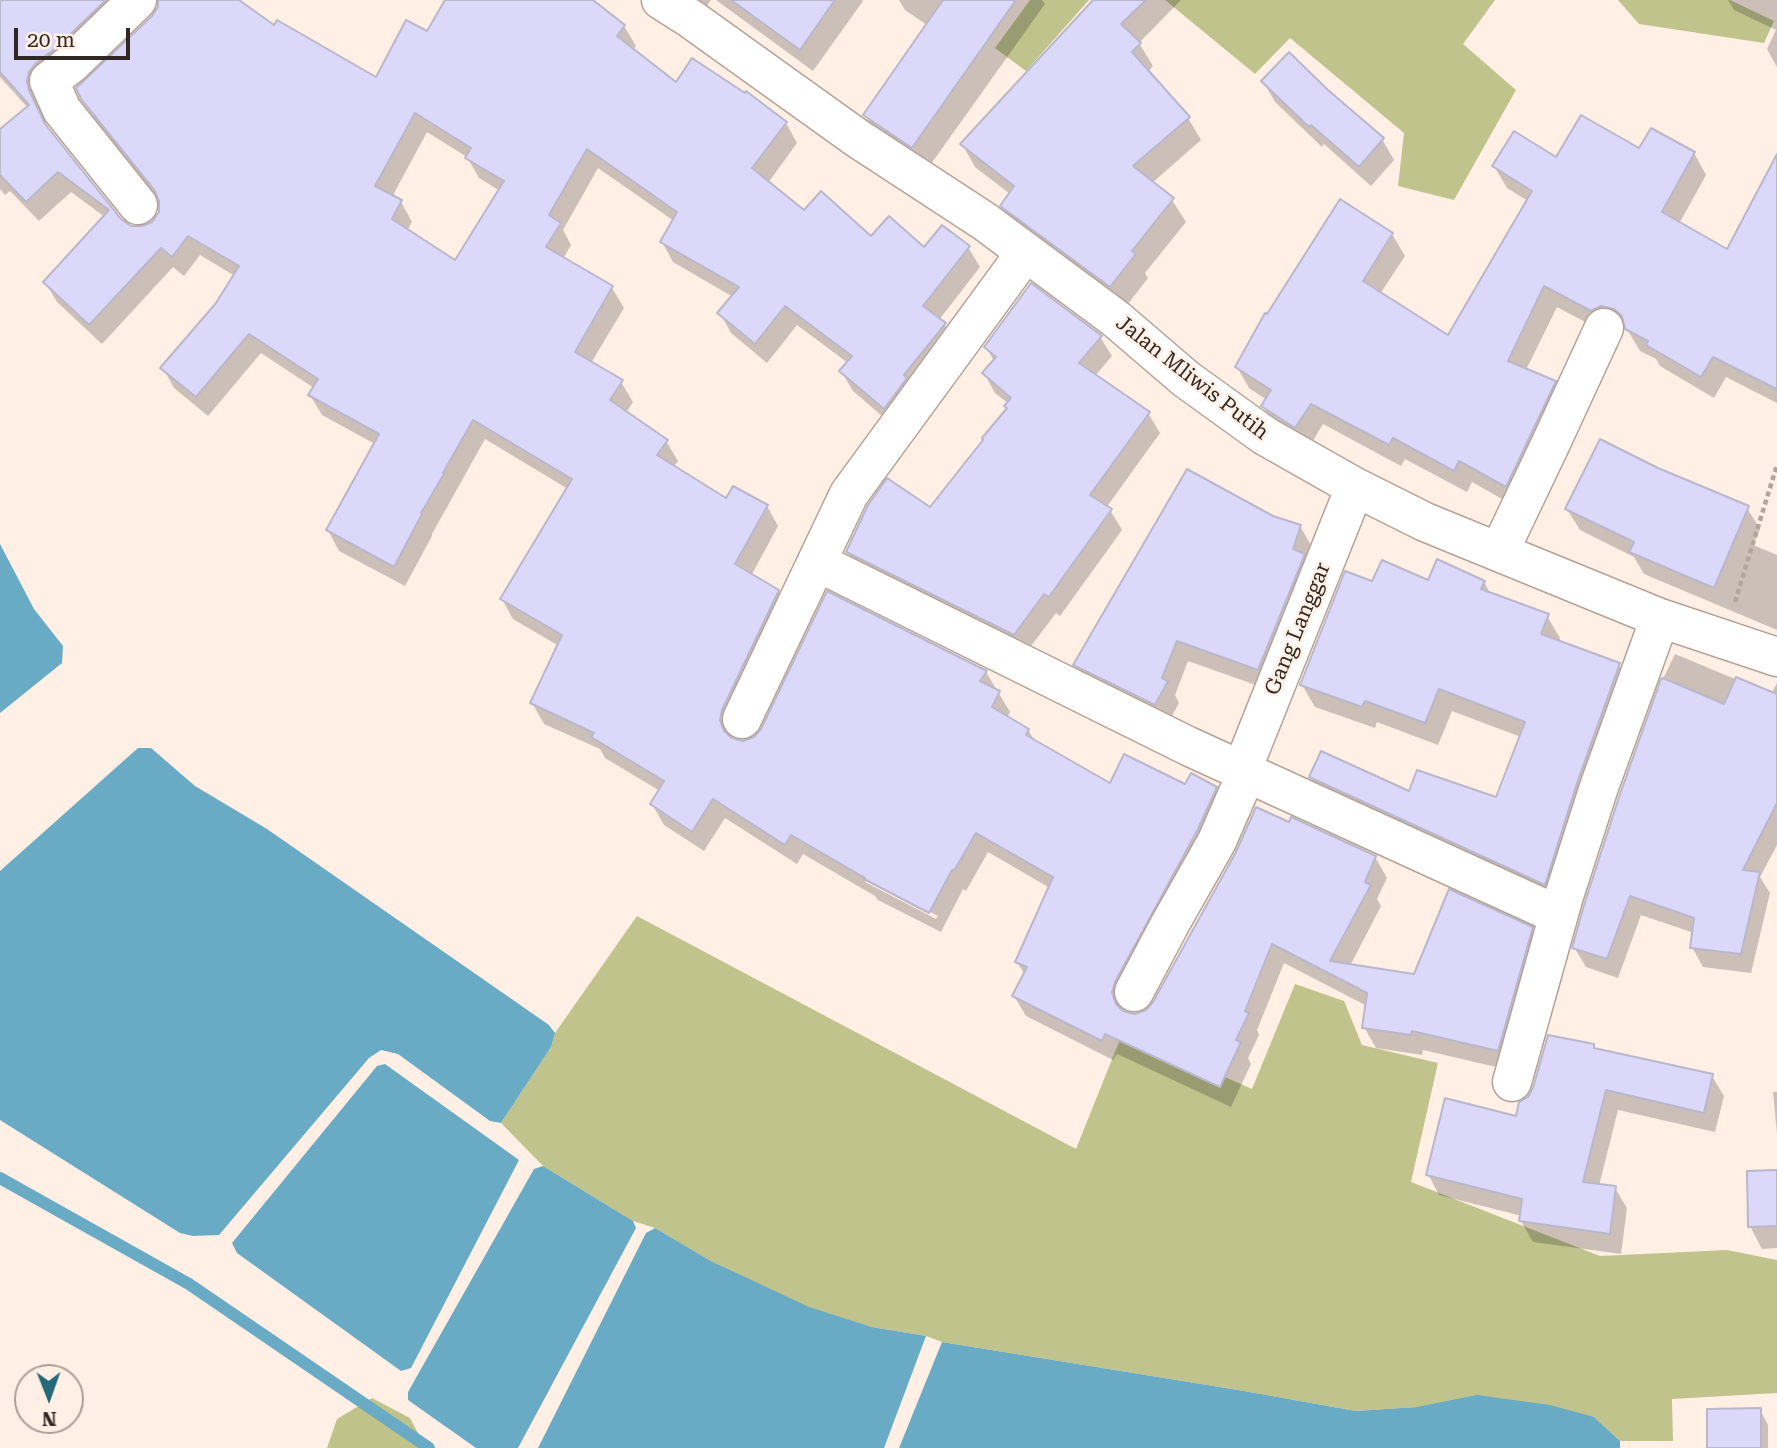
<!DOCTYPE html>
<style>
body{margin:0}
#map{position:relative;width:1777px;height:1448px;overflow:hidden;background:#ffefe5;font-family:"Roboto Serif",serif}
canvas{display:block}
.north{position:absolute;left:14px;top:1364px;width:70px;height:70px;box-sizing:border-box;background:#ffefe5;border:2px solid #ac9f97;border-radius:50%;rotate:179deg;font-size:19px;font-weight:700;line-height:28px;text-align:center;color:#2f2823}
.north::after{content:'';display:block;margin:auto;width:24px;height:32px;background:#236979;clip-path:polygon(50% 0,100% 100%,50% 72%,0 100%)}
.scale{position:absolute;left:14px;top:28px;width:116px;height:32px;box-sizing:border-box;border:4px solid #2f2823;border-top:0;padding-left:9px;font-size:21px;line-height:24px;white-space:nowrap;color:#2f2823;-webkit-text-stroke:5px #ffefe5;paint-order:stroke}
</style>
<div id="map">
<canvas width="1777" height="1448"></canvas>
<div class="north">N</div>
<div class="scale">20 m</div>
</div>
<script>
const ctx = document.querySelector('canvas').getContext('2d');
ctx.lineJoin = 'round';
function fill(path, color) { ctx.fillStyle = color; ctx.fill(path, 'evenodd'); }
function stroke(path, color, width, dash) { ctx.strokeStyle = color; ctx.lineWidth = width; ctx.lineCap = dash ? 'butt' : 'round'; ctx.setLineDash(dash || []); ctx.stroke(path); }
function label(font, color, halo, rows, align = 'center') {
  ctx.font = font + ' "Roboto Serif",serif'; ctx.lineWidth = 5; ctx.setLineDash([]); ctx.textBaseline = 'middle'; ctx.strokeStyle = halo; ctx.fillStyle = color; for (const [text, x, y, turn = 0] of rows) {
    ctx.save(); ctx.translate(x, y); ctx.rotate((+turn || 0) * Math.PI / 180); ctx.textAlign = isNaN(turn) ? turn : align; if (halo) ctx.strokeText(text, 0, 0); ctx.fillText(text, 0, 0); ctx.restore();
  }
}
fill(new Path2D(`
 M1030 0H1089L1026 71 995 48Z
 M1165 0H1495L1463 44 1516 90 1454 200 1398 186 1404 133 1290 38 1255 74Z
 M1618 0H1730L1774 21 1764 43 1639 24Z
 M637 916 1076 1149 1123 1032 1252 1089 1295 984 1344 1001 1362 1045 1438 1063 1411 1182 1600 1256 1727 1250 1777 1260V1393L1672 1399 1673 1441H1620L1594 1417 1417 1407 1356 1411 1238 1390 942 1342 926 1336 872 1327 809 1308 711 1261 655 1228 633 1221 543 1166 501 1123 551 1047 555 1033Z`), '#c0c48c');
fill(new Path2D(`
 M372 1398 410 1418 426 1448H327L337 1419Z`), '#bfc38a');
fill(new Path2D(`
 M0 544 34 609 63 646 62 663 0 713Z
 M138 748H151L195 786 267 829 549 1025 555 1033 551 1047 501 1123 490 1121 398 1054 381 1050 369 1058 219 1235 193 1236 180 1233 0 1120V871Z
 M385 1064 519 1160 411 1368 401 1371 237 1253 232 1243 377 1066Z
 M543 1166 633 1221 636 1228 518 1448H476L408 1400V1392L534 1169Z
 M655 1228 711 1261 809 1307 872 1327 926 1336 884 1448H538L646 1233Z
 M942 1342 1238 1390 1356 1411 1417 1407 1477 1395 1550 1405 1594 1417 1620 1441V1448H899Z`), '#69aac4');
fill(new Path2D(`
 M0 0H141L38 101 40 112 49 131 120 220 129 227 141 228 153 223 160 214 161 203 95 119 82 98 154 16 160 6V1L158 0H236L274 28 377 79 427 33 447 0H591L624 26 636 46 633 50 676 85 786 123 797 143 768 183 804 212 871 238 925 250 968 247 980 267 939 320 944 324 956 344 896 428 853 391 841 371 848 363 797 325 767 363 731 333 720 313 733 297 673 262 662 242 674 221 598 168 563 230 571 245 563 259 612 288 624 308 591 363 621 382 633 402 626 413 666 441 678 461 673 468 727 500 767 506 778 526 751 576 778 591 790 612 733 731 731 740 745 742 986 672 1010 712 1007 718 1028 730 1035 741 1111 786 1215 788 1227 809 1125 1003 1123 1013 1136 1016 1147 1012 1375 857 1387 878 1377 899 1381 906 1350 966 1415 976 1531 929 1543 949 1509 1070 1423 1050 1422 1055 1376 1048 1364 1027 1367 1006 1284 963 1257 1030 1259 1035 1248 1058 1251 1064 1231 1107 1117 1054 1113 1060 1026 1016 1014 996 1025 975 1017 962 1050 888 988 852 966 891 963 889 941 932 878 900 875 896 803 854 797 864 725 818 704 851 664 825 652 804 660 791 605 758 600 749 544 724 532 703 559 646 513 619 502 599 568 489 485 439 432 534V536L405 586 339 551 328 530 375 444 322 415 310 395 314 388 261 353 208 416 174 388 163 368 217 304 235 276 200 255 184 276 173 267 102 344 57 302 45 282 105 217 71 192 39 221 10 191 5 195 0 189V132L28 108 0 77ZM427 132 467 157 479 178 500 191 456 263 407 231 412 222 401 202 392 197ZM865 878 938 916 936 919 865 882Z
 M687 0H711L704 10Z
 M716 0H862L863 1 813 71Z
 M899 0H1042L1045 4 926 171 879 140 865 115 927 25 905 10Z
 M1095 0H1181L1139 43 1153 66 1148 72 1188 118 1201 140 1152 183 1172 200 1186 222 1145 273 1148 278 1124 309 1015 228 1002 206 1010 194 975 167 962 144Z
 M1728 0H1777V67L1767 49 1776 30 1734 10Z
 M1263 81 1382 139 1394 160 1371 186 1324 144 1322 147 1275 102Z
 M1640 151 1694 153 1706 175 1679 224 1728 252 1777 204V403L1726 377 1714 398 1660 366 1656 359 1640 351 1627 329 1614 328 1604 332 1557 307 1526 370 1554 382 1567 404 1518 508 1472 482 1467 492 1405 459 1401 466 1323 424 1308 449 1275 428 1263 406 1267 400 1249 388 1237 367 1392 234 1405 256 1380 294 1449 338 1528 201 1507 188 1494 166Z
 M1100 337 1112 356 1095 376 1148 413 1160 433 1106 508 1110 510 1122 530 1060 616 1056 613 1025 654 859 571 848 552 931 509 1008 409 1009 404 995 393 984 373 994 361 986 347Z
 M1657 470 1747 508 1760 529 1753 545 1777 555V630L1644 574 1634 557 1580 530 1567 509Z
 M1272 517 1300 526 1312 547 1270 690 1188 661 1175 695 1179 703 1167 725 1087 685 1075 665Z
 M1484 582 1491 595 1547 616 1560 638 1559 642 1619 665 1632 687 1557 906 1324 800 1311 777 1410 793 1497 799 1521 737 1452 711 1438 745 1377 722 1375 728 1315 707 1302 685 1372 583Z
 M1675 654 1771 694 1777 683V845L1760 877 1770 893 1751 973 1703 967 1692 947 1694 933 1641 915 1618 978 1586 967 1574 947 1663 679Z
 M1593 1046 1596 1050 1712 1076 1724 1096 1715 1132 1618 1110 1599 1186 1615 1188 1627 1208 1621 1254 1533 1242 1521 1221 1522 1216 1439 1195 1428 1174 1517 1118Z
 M1773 1092H1777V1133Z
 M1777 1172V1248L1762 1249 1750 1226Z
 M1760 1410 1768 1425V1448H1709Z`), '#0003');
stroke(new Path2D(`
 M0 1178 189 1284 429 1448`), '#69aac4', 12);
const building = new Path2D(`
 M0 0H106L57 47 35 64 29 72 27 81 29 90 45 124 121 219 131 226H142L152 222 159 212V201L155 191 81 99 76 88 152 16 158 7V0H239L274 25 277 20 376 77 406 20 427 31 445 0H593L625 25 617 36 676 82 692 58 745 93 746 91 787 122 752 168 804 210 821 191 871 236 889 216 924 247 942 225 970 246 923 306 946 323 904 375 907 378 884 409 839 371 852 356 785 306 755 344 717 313 739 287 660 242 677 212 587 149 549 215 561 223 546 247 613 286 575 352 623 380 610 400 668 440 657 455 726 498 733 486 768 505 735 564 779 590 722 710 720 720 724 731 732 738 743 741 754 737 761 729 827 591 987 671 980 681 1000 691 992 707 1029 729 1026 735 1110 783 1124 754 1185 784 1191 773 1217 787 1197 831 1115 982 1112 993 1116 1004 1123 1011 1135 1014 1146 1010 1153 1002 1236 852 1256 807 1289 822 1291 817 1376 856 1365 882 1371 885 1330 961 1414 974 1449 889 1533 927 1498 1051 1412 1031 1411 1035 1362 1028 1367 993 1272 944 1245 1011 1249 1013 1236 1040 1241 1042 1220 1087 1105 1034 1102 1041 1012 996 1027 967 1015 962 1053 877 976 833 954 871 952 870 929 913 864 879 865 878 791 835 785 845 713 799 692 832 650 804 664 781 591 737 594 733 530 703 562 635 500 599 572 479 473 420 443 473 444 474 421 513 422 514 394 567 326 530 379 434 308 395 318 379 249 334 196 397 160 368 216 303 239 266 188 236 172 257 161 248 89 325 43 282 109 210 58 172 26 202 0 175V129L29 105 0 72ZM415 113 471 148 465 158 504 181 455 260 392 219 402 200 375 186Z
 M731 0H835L800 50Z
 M943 0H1016L912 148 863 115Z
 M1093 0H1146L1121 24 1141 43 1132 52 1190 117 1133 166 1174 198 1132 251 1136 254 1110 287 1000 206 1014 186 960 144Z
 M1289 52 1328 90 1384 138 1359 167 1311 125 1309 127 1261 81Z
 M1581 115 1639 148 1651 128 1695 152 1662 212 1727 249 1777 154V389L1713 357 1701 377 1646 345 1648 341 1625 329 1622 316 1614 309 1601 306 1591 311 1544 286 1508 361 1556 381 1506 487 1459 461 1454 471 1393 438 1389 445 1311 404 1295 428 1261 406 1271 390 1235 367 1265 313 1267 314 1340 199 1393 233 1363 281 1448 335 1532 191 1492 166 1514 131 1556 157Z
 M1031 283 1102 336 1079 363 1150 412 1090 495 1112 509 1049 597 1044 594 1014 635 846 552 868 505 887 478 930 507 983 440 982 438 1007 408 1004 406 1011 398 982 373 996 357 984 347Z
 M1600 439 1658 468 1749 506 1714 588 1629 552 1634 542 1565 509Z
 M1187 469 1273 516 1301 525 1293 549 1305 554 1258 670 1177 641 1162 678 1168 681 1155 705 1073 665Z
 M1437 559 1485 581 1481 589 1549 614 1541 634 1620 663 1578 780 1545 885 1309 777 1321 751 1409 791 1417 770 1496 797 1525 722 1439 689 1425 723 1365 701 1362 707 1300 685 1345 571 1372 581 1382 560 1428 580Z
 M1736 677 1777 694V803L1743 870 1760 872 1741 954 1690 948 1694 918 1630 896 1607 959 1572 948 1585 902 1620 794 1661 679 1663 678 1724 704Z
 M1548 1035 1594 1044V1048L1713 1074 1704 1113 1606 1090 1583 1182 1616 1186 1610 1234 1519 1221 1522 1199 1426 1175 1445 1098 1516 1116 1519 1102 1528 1097 1533 1088Z
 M1777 1170V1226L1748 1227 1747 1171Z
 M1761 1408V1448H1707V1409Z`);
fill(building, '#dcd8fa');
stroke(building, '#b9b7cb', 2);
const minor = new Path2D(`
 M137 0 71 64 49 81 62 110 138 205
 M661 0 691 19 857 138 984 221 1116 319 1186 379 1265 436 1355 487 1425 522 1660 618 1777 657
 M1499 552 1550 445 1604 328
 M817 562 1188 746 1558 915
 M742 719 849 494 1026 252
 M1242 770 1355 487
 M1134 992 1170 924 1217 841 1247 772
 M1512 1082 1564 896 1599 787 1660 618`);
stroke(minor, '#b5a296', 41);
stroke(new Path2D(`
 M1735 602 1777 465`), '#b1a59d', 4.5, [5, 3.5]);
stroke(minor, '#fff', 38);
label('21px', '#2f2823', '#ffefe5', [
 ["Jalan Mliwis Putih",1192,378,38],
 ["Gang Langgar",1298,629,-68]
]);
</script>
